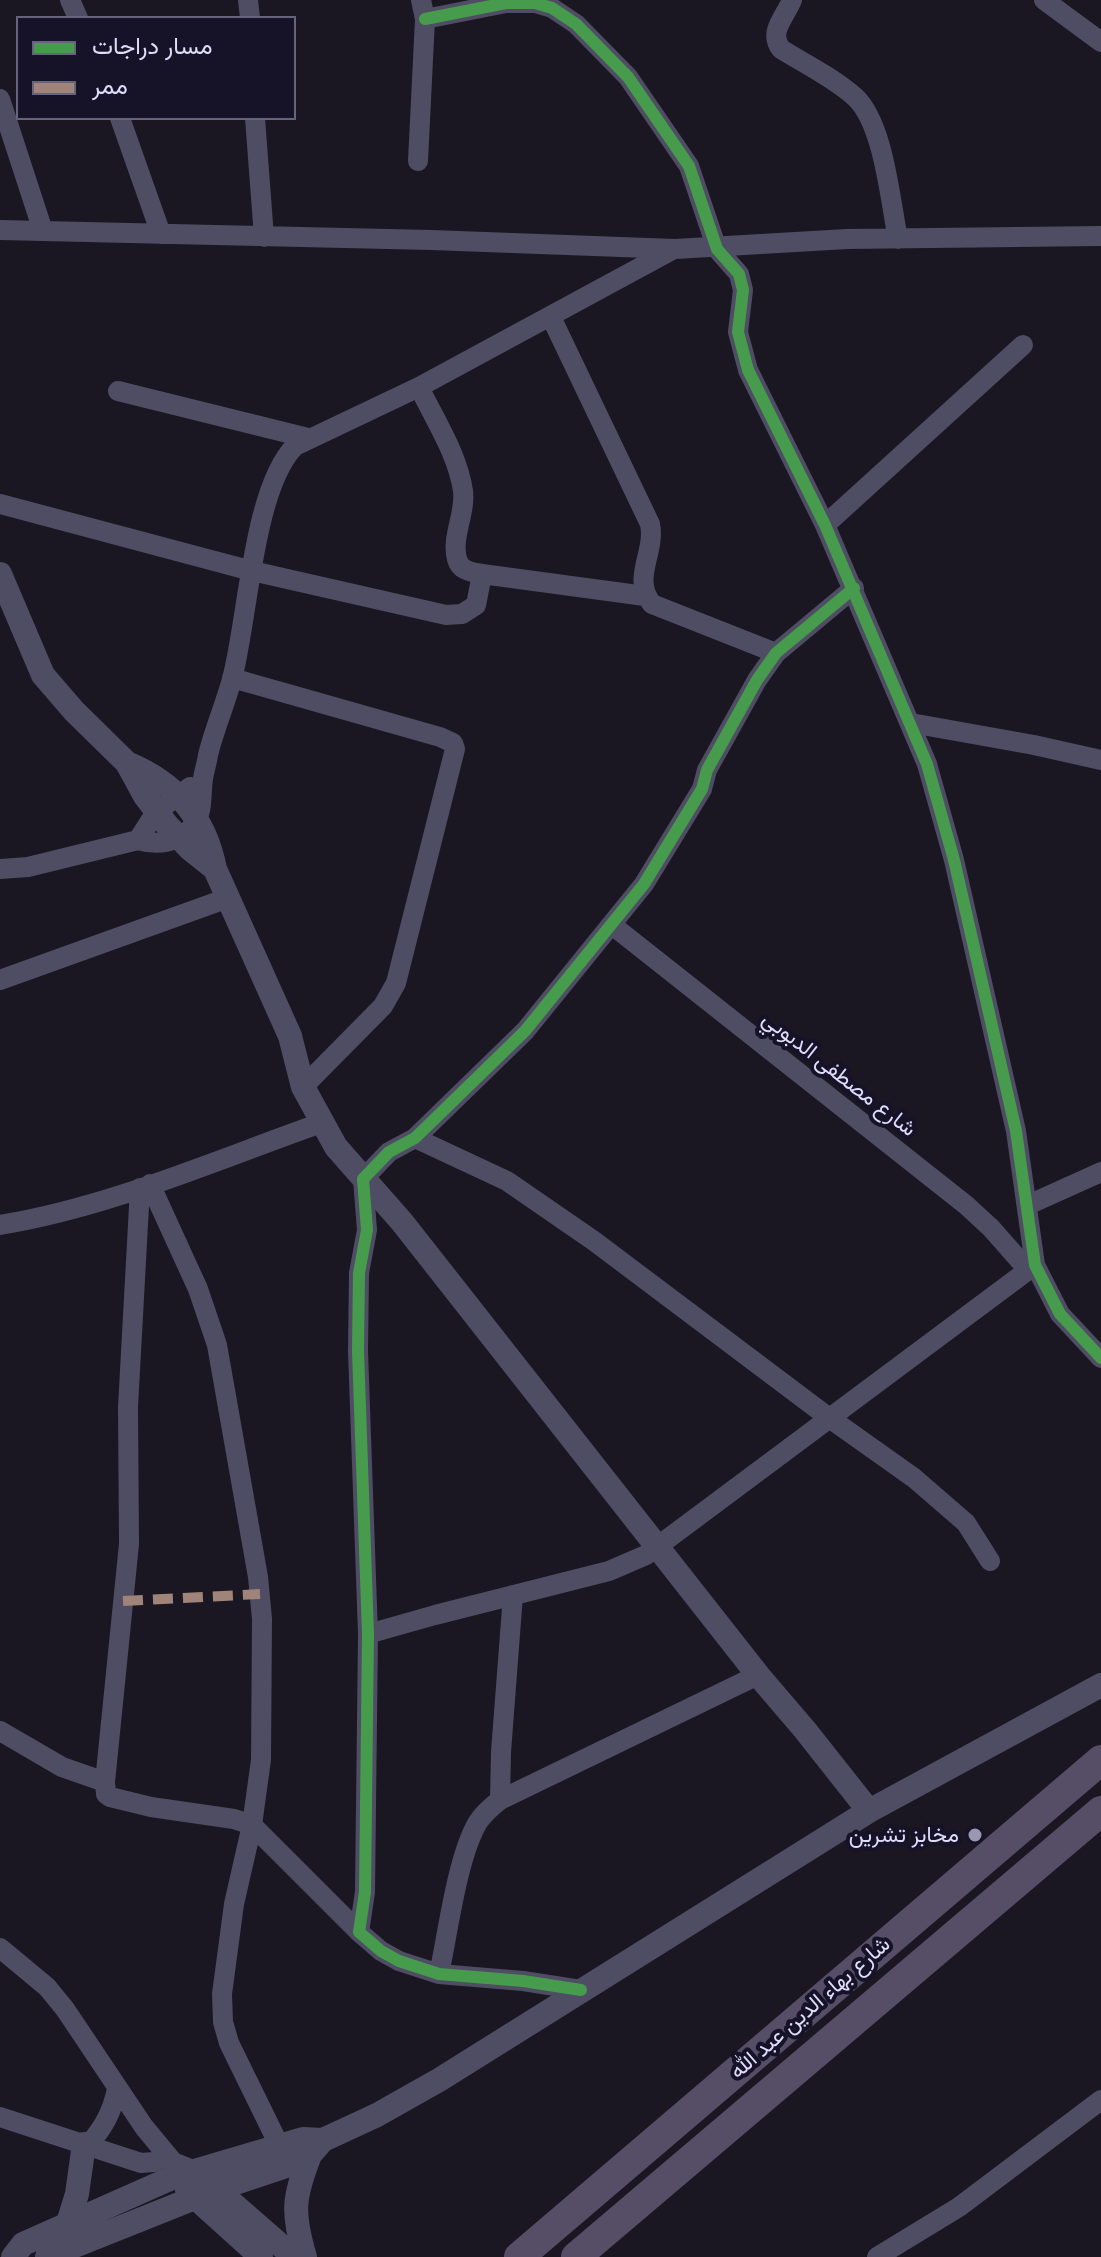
<!DOCTYPE html>
<meta charset="utf-8">
<style>
body{margin:0}
#map{position:relative;width:1101px;height:2257px;overflow:hidden;background:#1a1723;font-family:Raleway,Vazirmatn,sans-serif}
canvas{display:block}
.legend{position:absolute;left:16px;top:16px;width:280px;height:104px;box-sizing:border-box;background:#161228;border:2px solid #66637d;margin:0;padding:10px 14px;list-style:none;font-size:24px;color:#dfdcfc}
.legend li{display:flex;align-items:center;gap:16px;height:40px}
.legend b{width:40px;border:2px solid #66637d}
</style>
<div id="map">
<canvas width="1101" height="2257"></canvas>
<ul class="legend">
<li><b style="height:10px;background:#469c4c"></b>مسار دراجات</li>
<li><b style="height:10px;background:#a18479"></b>ممر</li>
</ul>
</div>
<script>
const ctx = document.querySelector('canvas').getContext('2d');
ctx.lineJoin = 'round';
function stroke(path, color, width, dash) { ctx.strokeStyle = color; ctx.lineWidth = width; ctx.lineCap = dash ? 'butt' : 'round'; ctx.setLineDash(dash || []); ctx.stroke(path); }
function label(font, color, halo, rows, align = 'center') {
  ctx.font = font + ' Raleway,Vazirmatn,sans-serif'; ctx.lineWidth = 8; ctx.setLineDash([]); ctx.textBaseline = 'middle'; ctx.strokeStyle = halo; ctx.fillStyle = color; for (const [text, x, y, turn = 0] of rows) {
    ctx.save(); ctx.translate(x, y); ctx.rotate((+turn || 0) * Math.PI / 180); ctx.textAlign = isNaN(turn) ? turn : align; if (halo) ctx.strokeText(text, 0, 0); ctx.fillText(text, 0, 0); ctx.restore();
  }
}
stroke(new Path2D(`
 M70 0 78 18
 M248 0 250 18
 M792 0C785 17 768 32 781 49 805 64 834 78 855 97 884 124 890 200 898 239
 M1044 0 1101 42
 M425 19 506 3H535L552 8 576 24 628 77 689 166 717 249 739 274 743 290 738 332 748 370 825 525 927 764 954 860 1016 1131 1035 1265 1060 1314 1101 1358
 M0 99 43 231
 M120 118 161 234
 M255 118 264 237
 M418 161 425 19 421 0
 M0 230 431 240 675 249 847 239 1101 236
 M551 317 650 524C656 553 631 578 652 604L776 653
 M419 387C435 420 458 455 463 491 466 513 451 537 457 559 460 571 472 572 482 574L645 596
 M118 391 308 438
 M0 504 252 571 446 615 462 614 476 605 482 574
 M825 525 1023 345
 M232 678 440 737 453 743 455 749 396 983 383 1006 303 1087
 M911 723 1034 745 1101 760
 M138 840 156 812 190 787
 M0 869 28 867 138 840C156 845 174 844 189 830 205 814 200 798 203 779 204 771 207 763 208 755 214 730 225 705 232 679 248 620 253 488 295 446L419 387 674 249
 M612 925 966 1205 991 1228 1028 1270
 M0 980 228 898
 M415 1138 507 1181 594 1241 828 1417 914 1478 966 1523 990 1561
 M150 1184 198 1289 217 1345 258 1577 262 1619 261 1760 252 1825 234 1904 222 1994 223 2022 229 2043 279 2145
 M1028 1205 1101 1172
 M0 1225C110 1207 216 1160 321 1123
 M368 1634 435 1615 609 1571 646 1555 1035 1265
 M0 1731 62 1767 105 1782 129 1544 128 1407 140 1188
 M105 1782 106 1794 110 1797 151 1807 234 1819 252 1825 359 1932
 M500 1800 501 1752 513 1595
 M0 1948 47 1987 65 2009 144 2127 173 2162 193 2170
 M439 1974C448 1933 457 1857 478 1822 484 1813 491 1807 500 1800L758 1675
 M581 1990 523 1981 439 1974 399 1961 381 1951 359 1932 365 1892 368 1634 358 1351 359 1273 367 1230 363 1179 389 1152 415 1138 525 1031 644 884 702 789 707 770 757 680 776 653 854 588
 M0 2117 141 2163 154 2162 168 2156
 M89 2144C104 2127 112 2112 117 2089
 M877 2257 959 2207 1101 2100`), '#4e4d63', 20);
stroke(new Path2D(`
 M0 574 43 675 74 711 127 763 145 796 167 825 190 849 215 869
 M127 763C176 783 205 817 215 869L290 1036 303 1087 336 1147 402 1222 758 1675 805 1730 869 1811
 M208 2182 294 2257
 M187 2190 261 2257
 M68 2223 77 2194 84 2144
 M13 2257 23 2244 174 2177 303 2139 323 2140
 M47 2257 217 2189 292 2164 310 2155 323 2140 377 2115 439 2080 869 1811 1101 1685
 M305 2257C292 2213 293 2198 310 2155`), '#4e4d63', 24);
stroke(new Path2D(`
 M519 2257 1101 1760
 M576 2257 1101 1811`), '#564e67', 30);
stroke(new Path2D(`
 M123 1601 260 1594`), '#a18479', 10, [20, 10]);
stroke(new Path2D(`
 M425 19 506 3H535L552 8 576 24 628 77 689 166 717 249 739 274 743 290 738 332 748 370 825 525 927 764 954 860 1016 1131 1035 1265 1060 1314 1101 1358
 M581 1990 523 1981 439 1974 399 1961 381 1951 359 1932 365 1892 368 1634 358 1351 359 1273 367 1230 363 1179 389 1152 415 1138 525 1031 644 884 702 789 707 770 757 680 776 653 854 588`), '#469c4c', 12);
for (const [x, y, r, color] of [
 [975,1835,8,"#9a97b0"]
]) { const dot = new Path2D(); dot.arc(x, y, r, 0, 2 * Math.PI); ctx.fillStyle = color; ctx.fill(dot); stroke(dot, '#161228', 3); }
label('22px', '#dfdcfc', '#161228', [
 ["شارع مصطفى الدبوبي",839,1074,38],
 ["شارع بهاء الدين عبد الله",810,2008,-41]
]);
label('22px', '#dfdcfc', '#161228', [
 ["مخابز تشرين",959,1835]
], 'right');
</script>
